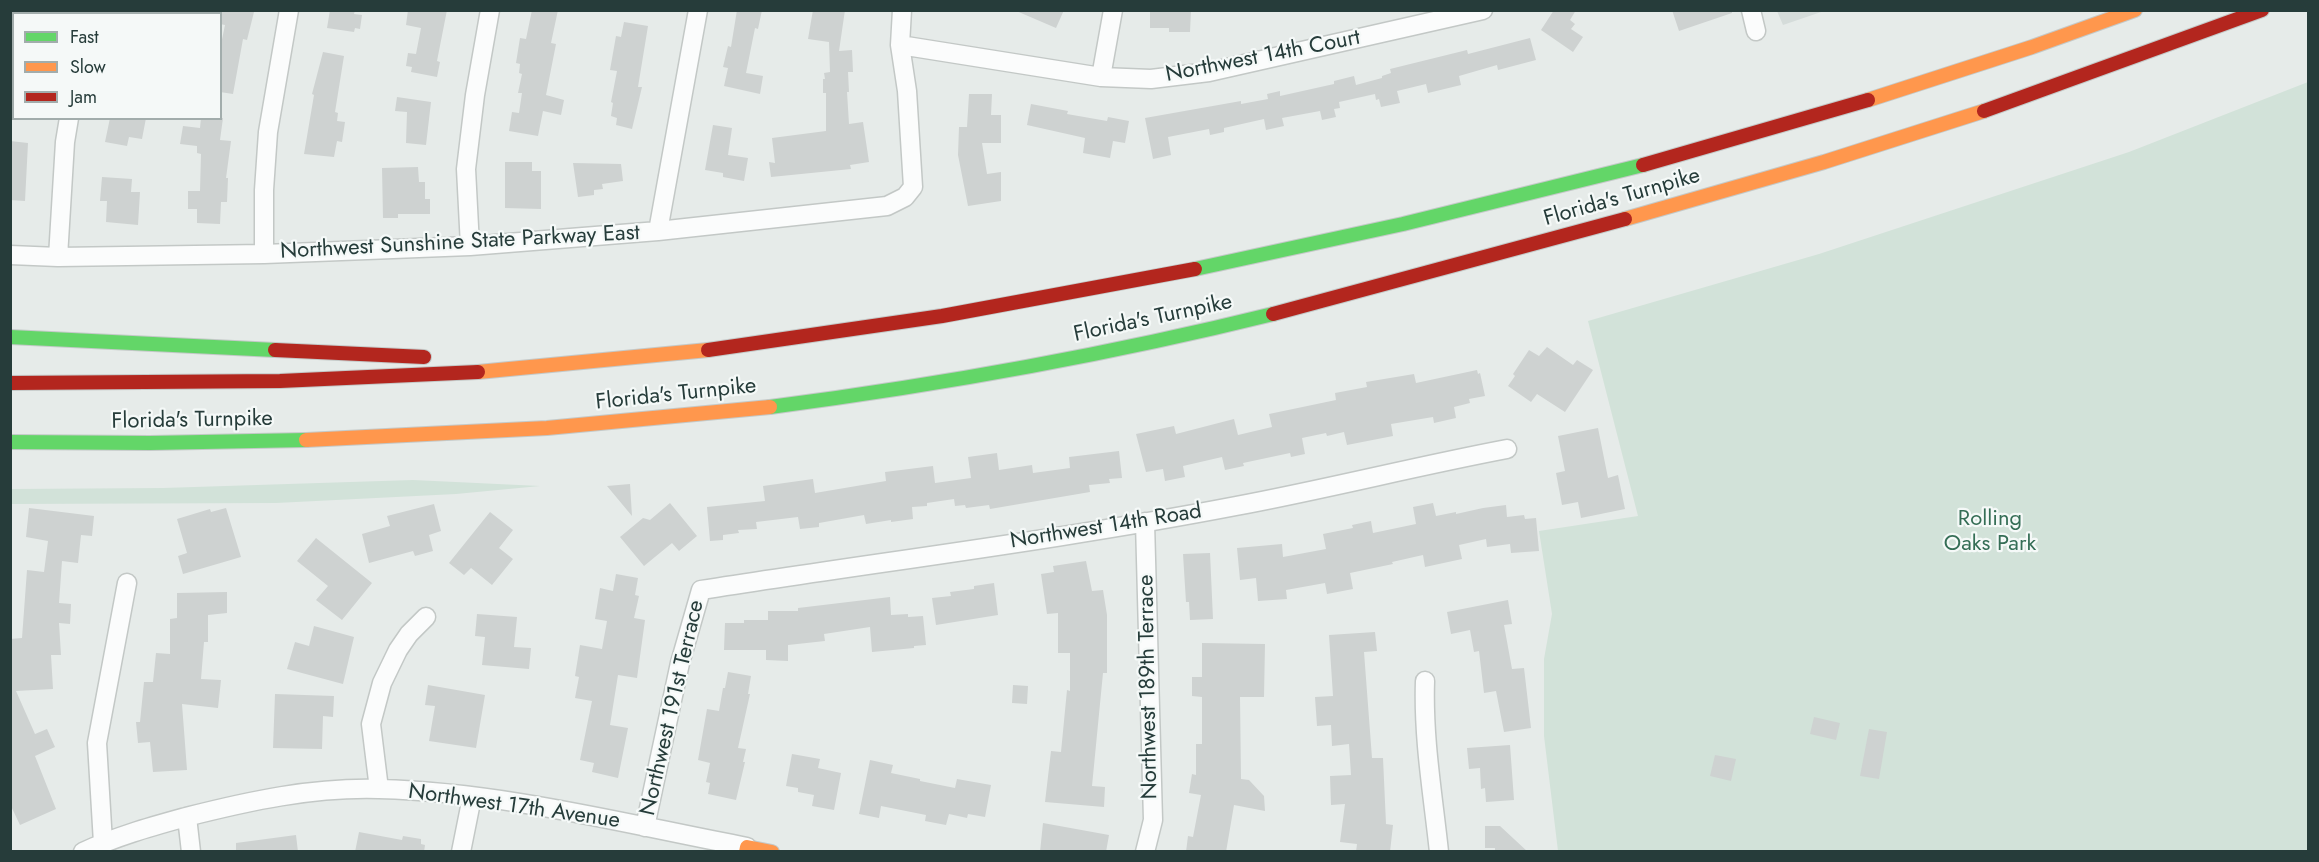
<!DOCTYPE html>
<style>
body{margin:0}
#map{position:relative;width:2319px;height:862px;overflow:hidden;background:#e6ebe9;font-family:Jost,sans-serif}
canvas{display:block}
.frame{position:absolute;inset:0;border:12px solid #263c3a;pointer-events:none}
.legend{position:absolute;left:12px;top:12px;width:210px;height:108px;box-sizing:border-box;background:#f5f9f8;border:2px solid #a2adac;margin:0;padding:8px 10px;list-style:none;font-size:18px;color:#263c3a}
.legend li{display:flex;align-items:center;gap:12px;height:30px}
.legend b{width:30px;border:2px solid #a2adac}
</style>
<div id="map">
<canvas width="2319" height="862"></canvas>
<div class="frame"></div>
<ul class="legend">
<li><b style="height:8px;background:#63d668"></b>Fast</li>
<li><b style="height:8px;background:#ff974d"></b>Slow</li>
<li><b style="height:8px;background:#b3261e"></b>Jam</li>
</ul>
</div>
<script>
const ctx = document.querySelector('canvas').getContext('2d');
ctx.lineJoin = 'round';
function fill(path, color) { ctx.fillStyle = color; ctx.fill(path, 'evenodd'); }
function stroke(path, color, width, dash) { ctx.strokeStyle = color; ctx.lineWidth = width; ctx.lineCap = dash ? 'butt' : 'round'; ctx.setLineDash(dash || []); ctx.stroke(path); }
function label(font, color, halo, rows, align = 'center') {
  ctx.font = font + ' Jost,sans-serif'; ctx.lineWidth = 4.5; ctx.setLineDash([]); ctx.textBaseline = 'middle'; ctx.strokeStyle = halo; ctx.fillStyle = color; for (const [text, x, y, turn = 0] of rows) {
    ctx.save(); ctx.translate(x, y); ctx.rotate((+turn || 0) * Math.PI / 180); ctx.textAlign = isNaN(turn) ? turn : align; if (halo) ctx.strokeText(text, 0, 0); ctx.fillText(text, 0, 0); ctx.restore();
  }
}
fill(new Path2D(`
 M1777 11H1824L1783 25Z`), '#d5dcda');
fill(new Path2D(`
 M2308 82V851H1558L1544 736V659L1552 614 1539 531 1638 516 1588 321 1819 254 2129 152Z
 M413 480 540 486 456 494 276 503 11 504V489L163 488Z`), '#d2e2d9');
fill(new Path2D(`
 M220 10 254 12 247 40 243 39 233 94 220 92V49L225 25 220 24Z
 M330 10H355L354 14 362 15 360 29 355 28 354 32 327 28Z
 M408 10H447L437 61 440 62 437 77 411 72 412 67 406 66 408 53 416 54 421 28 406 25Z
 M532 10H558L551 43 556 44 546 95 564 100 561 115 543 111 538 136 509 131 512 112 519 113 522 93H518L522 74 519 73 520 64 516 63 520 38 526 39Z
 M737 10H762L758 29 755 28 746 73 763 76 760 94 724 86 728 68 723 67 728 46 731 47Z
 M813 10H845L839 51 852 50 853 72H848L849 92H847L849 124 863 122 869 162 850 165 851 169 771 177 769 162 775 163 772 138 826 131V93H823V79H825L824 73 830 72 829 42 808 39Z
 M1014 10H1064L1056 28Z
 M1150 10H1191L1190 32H1169V28H1150Z
 M1554 10H1576L1570 20 1575 24 1571 29 1583 37 1573 52 1541 30Z
 M1672 10H1732V13L1679 31Z
 M624 22 648 26 638 87H642L632 129 616 125 617 118 611 116 613 103 611 102 617 71 610 70 616 36 621 37Z
 M1530 38 1536 60 1498 70 1497 65 1459 76 1461 85 1428 93 1426 84 1397 91 1400 103 1381 107 1379 99 1376 100 1375 94 1339 102 1340 108 1334 109 1336 117 1322 120 1320 111 1282 118 1284 126 1266 130 1264 119 1224 128V132L1210 135 1209 129 1168 137 1171 155 1153 159 1145 118 1241 101V104L1268 99 1267 94 1280 91V96L1334 84V81L1354 76 1356 85 1382 78V76L1391 73 1390 69 1467 50 1468 54Z
 M323 52 344 56 335 112 338 113 337 121 345 122 342 142 337 141 334 157 304 154 314 95 312 94Z
 M969 94H992L991 115H1001V143H982L987 174 1001 172V201L968 206 958 155 959 127H967Z
 M397 97 431 102 426 145 406 143 407 112 395 111Z
 M1031 104 1068 111 1067 114 1107 121 1108 117 1129 121 1125 143 1113 141 1110 158 1083 153 1085 138 1027 125Z
 M110 118H146L142 139 129 137 127 146 105 142Z
 M201 118H223L220 140 231 141 226 178H228L227 202H221L220 224 197 223V209H188V191H200L201 154 197 153V146L180 144 183 126 200 128Z
 M713 125 732 128 728 155 748 158 744 181 723 177V173L705 170Z
 M10 141 28 143 25 201 10 200Z
 M505 162H532V171H541V209L505 208Z
 M573 163 621 164 623 181 602 184 603 189 594 190V195L578 197Z
 M418 167 419 182H425V199H430V214H398V218H383L382 168Z
 M102 177 132 179 131 192H140L138 225 106 222 107 201H100Z
 M1547 347 1573 365 1577 360 1593 370 1565 412 1537 394 1531 402 1508 386 1515 376 1513 374 1529 350 1539 356Z
 M1477 370 1478 374 1480 373 1485 396 1469 399 1470 403 1454 407 1456 418 1434 423 1433 417 1391 424 1393 436 1347 445 1344 432 1327 436 1326 433 1302 438 1305 454 1291 457 1290 453 1243 463 1244 466 1225 470 1222 457 1183 466 1185 477 1165 481 1163 469 1146 472 1136 434 1174 426 1176 434 1234 419 1238 435 1272 427 1269 414 1336 400 1335 393 1367 387 1366 382 1414 374 1416 383Z
 M1598 428 1608 478 1618 475 1625 509 1581 518 1578 502 1562 505 1556 473 1565 471 1558 436Z
 M1119 451 1122 478 1109 479 1110 483 1089 485 1090 492 990 509 989 505 966 508 965 505 955 506 954 499 927 503V506L912 507 913 519 891 522V520L866 524 864 515 819 523V527L800 529 798 517 756 522 757 529 738 530 739 533 723 535V540L710 541 707 507 765 501 763 486 813 479 815 493 886 481 885 472 933 466 935 483 971 478 968 457 997 453 999 470 1032 465 1033 473 1070 468 1069 457Z
 M630 484 632 516 607 486Z
 M670 503 697 536 679 551 672 543 644 566 620 537 643 518 650 520Z
 M1433 503 1436 516 1456 512V514L1483 508 1506 505 1507 517 1524 515 1525 519 1536 518 1539 551 1511 553 1510 544 1487 547 1486 539 1459 545 1462 559 1425 567 1423 555 1392 562 1393 564 1350 573 1353 589 1327 594 1325 583 1286 590 1287 599 1258 601 1256 578 1240 580 1237 548 1282 544 1283 557 1326 549 1323 534 1353 528 1352 525 1371 521 1373 533 1416 524 1413 507Z
 M434 504 441 531 429 535 433 551 415 556 413 551 369 563 362 534 390 526 387 516Z
 M29 508 94 516 92 536 81 535 78 563 62 561 59 603 71 604 70 624 59 623 61 655H51L53 689 16 691 35 734 47 729 55 747 35 756 56 809 20 825 10 804V639L22 638 27 570 44 572 48 541 26 537Z
 M226 508 241 557 183 574 178 556 187 553 177 519 210 509 211 512Z
 M490 512 513 530 499 548 513 559 492 585 471 568 464 575 449 563Z
 M316 538 372 583 342 620 316 600 328 586 297 561Z
 M1210 553 1213 619 1190 620 1189 602H1186L1183 554Z
 M1086 561 1092 591 1103 590 1107 615V673H1103L1092 786 1105 787 1104 807 1045 802 1051 751 1061 752 1067 690 1070 691V653H1058V613L1047 614 1041 574 1054 572 1053 566Z
 M616 574 638 578 635 595 639 596 634 618 645 620 637 678 618 675 610 725 628 728 618 778 592 772 594 763 580 760 592 701 575 698 579 677 575 676 580 645 602 649 607 621 595 619 600 588 613 591Z
 M994 583 998 615 936 625 932 598 951 596 950 592 974 589V586Z
 M227 592V613L208 615V642H204L201 679 221 680 218 708 182 704 187 770 153 772 150 742 138 743 136 722H140L144 682H153L156 653 170 654V619L177 618V593Z
 M890 597 891 615 908 614V617L923 616 926 645 914 646V648L872 652 870 627 824 634 825 641 788 645V661L766 660V650H724L725 623H744V620H768V611H798V608Z
 M1508 600 1512 624 1504 625 1512 669 1524 668 1531 728 1504 732 1496 691 1484 693 1479 651 1474 652 1470 630 1451 634 1447 612Z
 M477 614 517 617 514 647 531 648 529 669 482 665 485 637 475 636Z
 M314 626 354 637 343 684 287 669 295 642 309 646Z
 M1375 632 1377 651 1364 652 1372 758H1383L1386 824 1393 825 1390 852H1356L1357 844 1340 842 1345 804 1331 805 1330 776 1351 775 1349 744 1332 746 1331 725 1317 726 1315 697 1333 696 1329 635Z
 M1202 643 1265 644 1264 697H1240L1241 779 1249 780 1264 796 1265 811 1234 805 1226 852H1186L1188 836 1193 837 1201 795 1189 793 1192 774 1196 775V744H1202V697L1192 696V677H1202Z
 M728 672 751 676 748 694H750L738 748 746 749 743 762H745L736 800 708 794 710 783 706 782 710 763 698 760 707 709 719 711 723 688H725Z
 M428 685 485 695 476 748 429 741 435 706 425 705Z
 M1013 685 1028 686 1027 704 1012 703Z
 M275 694 334 696 333 717 323 716 322 749 273 748Z
 M1814 717 1840 723 1836 740 1810 734Z
 M1869 729 1887 732 1879 779 1860 776Z
 M1510 745 1514 800 1486 802 1485 788 1481 789 1480 768 1469 769 1467 748Z
 M792 754 820 759 818 768 841 773 834 810 812 806 814 795 798 792V788L786 786Z
 M1715 755 1736 759 1731 781 1710 776Z
 M870 760 893 765 891 773 920 779V781L955 788 957 779 991 785 985 817 968 814 967 818 949 814 946 825 925 821 926 815 881 806 879 818 859 814Z
 M1043 823 1109 835 1106 852H1040Z
 M1485 826H1500L1528 852H1495V848H1485Z
 M359 832 402 840 403 836 421 839V844L425 845 424 852H355Z
 M296 835 298 852H236V843Z`), '#ced2d1');
const street = new Path2D(`
 M1751 10 1756 31
 M89 14V10
 M900 45 1101 77 1151 79 1209 72 1483 10
 M1101 77 1113 10
 M658 231 698 10
 M470 246 466 169 475 95 490 10
 M264 254V190L268 132 289 10
 M10 255 58 257 264 254 470 246 658 231 887 206 905 197 913 187 907 91 900 45 902 10
 M58 257 65 142 69 118
 M1425 681C1423 739 1433 795 1439 852
 M379 789 371 724 382 683 398 650 409 634 426 617
 M187 817 191 852
 M645 827 680 663 701 590C879 562 1059 540 1236 506 1327 489 1417 466 1507 449
 M103 843 97 743 127 583
 M83 852C117 836 150 827 186 817 249 801 313 787 379 789 503 792 626 824 747 847
 M461 852 472 797
 M1145 852 1153 820 1145 522`);
const fast = new Path2D(`
 M1195 269 1403 224 1643 165
 M10 337 275 350
 M770 407C939 385 1107 355 1273 314
 M10 442 150 443 306 440`);
const slow = new Path2D(`
 M1868 100 2032 47 2135 10
 M1625 219 1824 162 1984 111
 M478 372 708 350
 M306 440 547 428 770 407
 M746 852 747 847 772 852`);
const jam = new Path2D(`
 M1984 111 2262 10
 M1643 165 1868 100
 M1273 314 1625 219
 M275 350 424 357
 M708 350 942 316 1195 269
 M10 383 280 381 478 372`);
stroke(street, '#c3c8c6', 21);
stroke(fast, '#c4c9c8', 16);
stroke(slow, '#c4c9c8', 16);
stroke(jam, '#c4c9c8', 16);
stroke(street, '#fbfcfc', 18);
stroke(fast, '#63d668', 14);
stroke(slow, '#ff974d', 14);
stroke(jam, '#b3261e', 14);
label('22px', '#263c3a', '#f5f9f8', [
 ["Northwest 14th Court",1263,57,-11],
 ["Florida's Turnpike",1622,198,-16],
 ["Northwest Sunshine State Parkway East",460,243,-3],
 ["Florida's Turnpike",1153,319,-12],
 ["Florida's Turnpike",676,395,-6],
 ["Florida's Turnpike",192,421,-1],
 ["Northwest 14th Road",1106,527,-9],
 ["Northwest 189th Terrace",1149,687,-91],
 ["Northwest 191st Terrace",673,708,-77],
 ["Northwest 17th Avenue",514,807,8]
]);
label('22px', '#356e56', '#f5f9f8', [
 ["Rolling",1990,520],
 ["Oaks Park",1990,545]
]);
</script>
